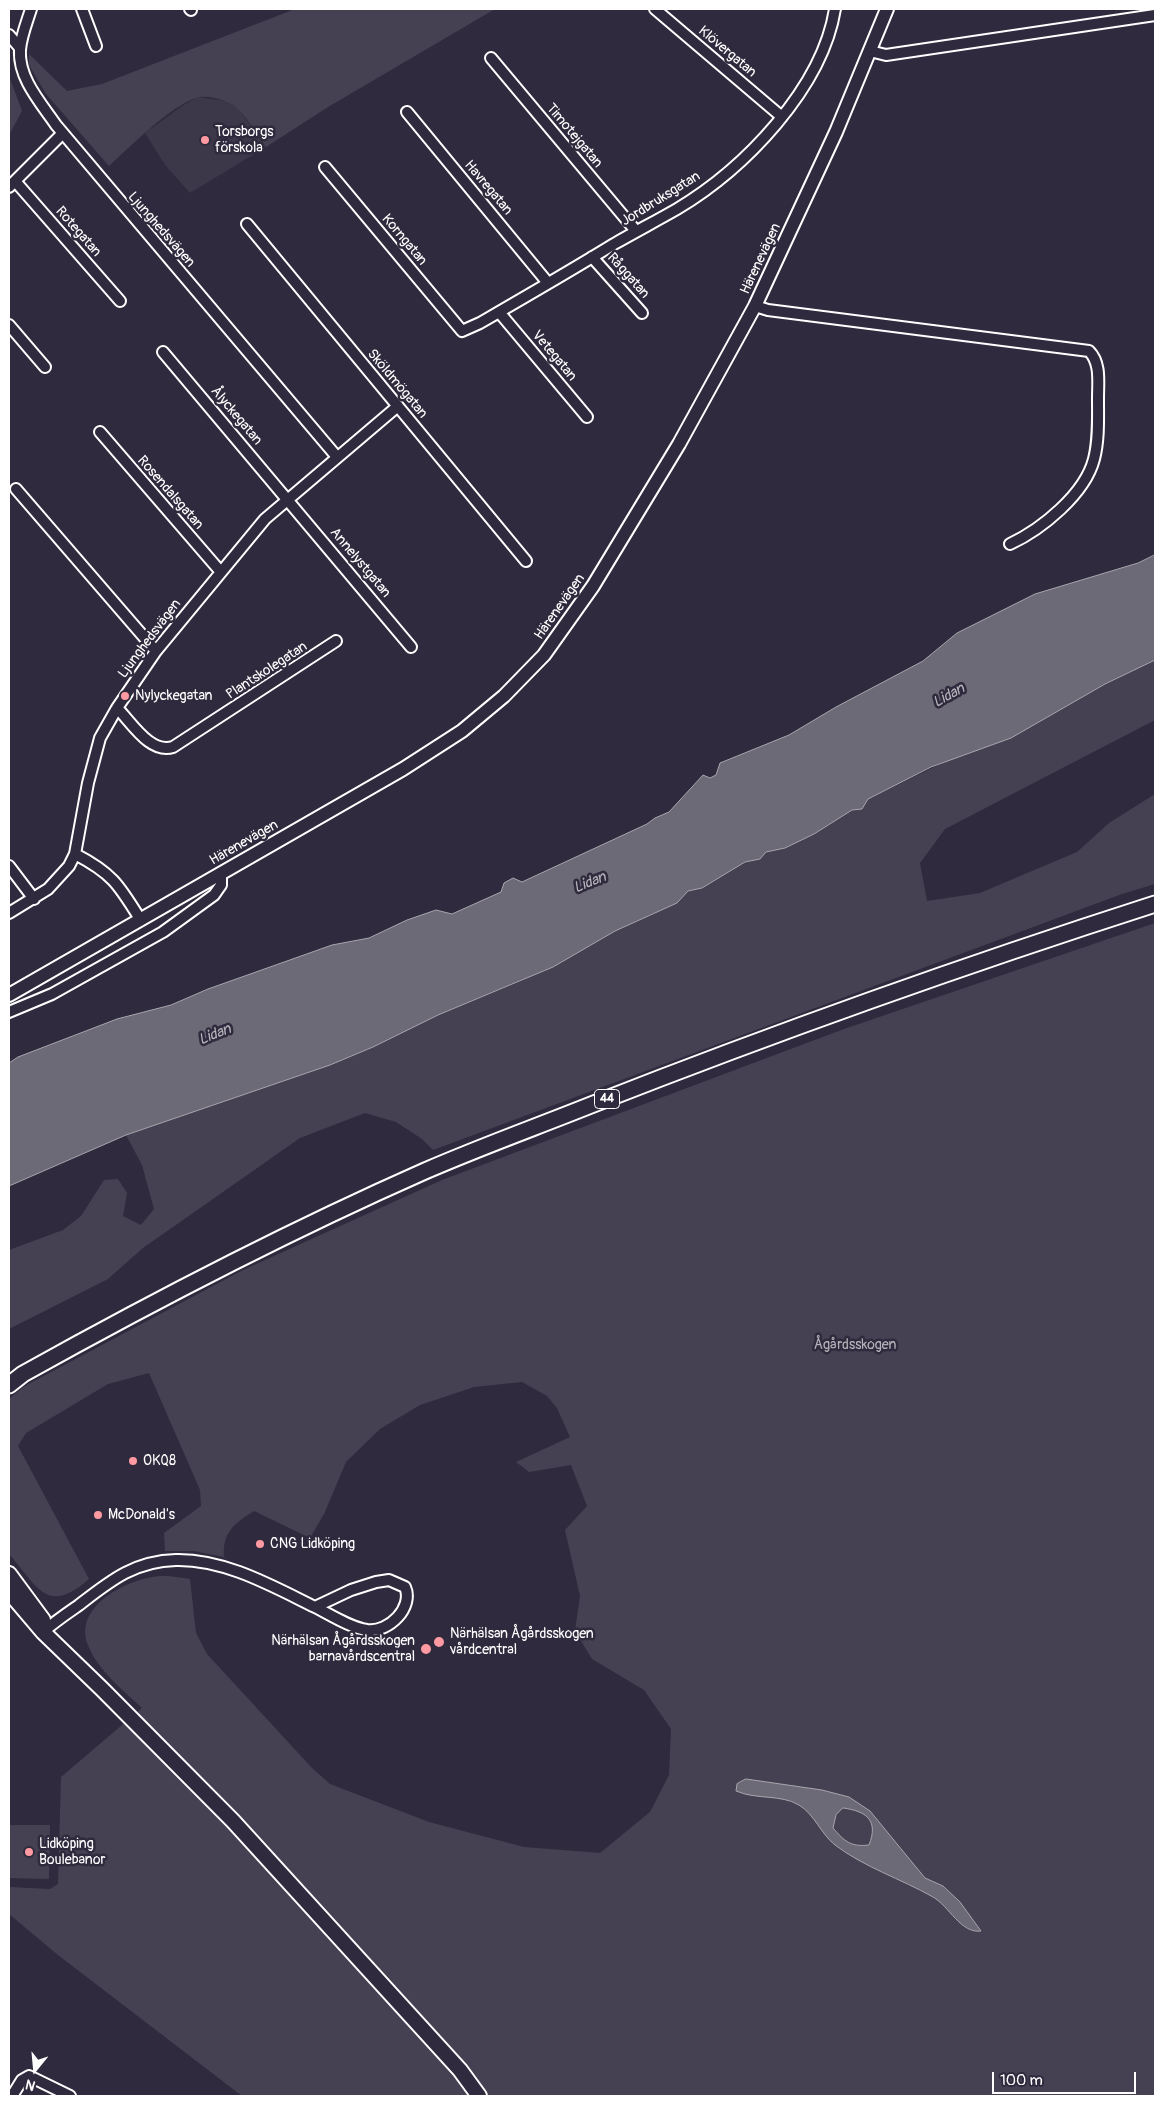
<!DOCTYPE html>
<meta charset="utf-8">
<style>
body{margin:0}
#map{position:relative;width:1164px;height:2105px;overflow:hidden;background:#2f2a3d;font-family:Pangolin,sans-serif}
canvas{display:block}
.frame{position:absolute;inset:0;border:10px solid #fff;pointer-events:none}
.north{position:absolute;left:10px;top:2045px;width:50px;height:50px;-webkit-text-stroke:4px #2f2a3d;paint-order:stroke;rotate:197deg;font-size:14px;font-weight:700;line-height:20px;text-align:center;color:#fff}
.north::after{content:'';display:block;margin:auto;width:18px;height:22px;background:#fff;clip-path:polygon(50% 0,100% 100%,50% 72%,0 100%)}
.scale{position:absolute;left:992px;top:2072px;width:144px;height:22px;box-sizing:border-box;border:2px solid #fff;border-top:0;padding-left:6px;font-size:15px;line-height:18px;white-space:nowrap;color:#fff;-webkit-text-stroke:4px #2f2a3d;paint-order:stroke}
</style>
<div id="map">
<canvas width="1164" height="2105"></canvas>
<div class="frame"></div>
<div class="north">N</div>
<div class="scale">100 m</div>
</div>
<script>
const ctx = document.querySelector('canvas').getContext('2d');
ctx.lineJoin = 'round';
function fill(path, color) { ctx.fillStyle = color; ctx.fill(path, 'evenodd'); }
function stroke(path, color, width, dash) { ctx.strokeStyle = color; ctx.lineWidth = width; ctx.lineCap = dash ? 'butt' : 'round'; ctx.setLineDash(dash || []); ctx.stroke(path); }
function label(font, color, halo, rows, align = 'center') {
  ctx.font = font + ' Pangolin,sans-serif'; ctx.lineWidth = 5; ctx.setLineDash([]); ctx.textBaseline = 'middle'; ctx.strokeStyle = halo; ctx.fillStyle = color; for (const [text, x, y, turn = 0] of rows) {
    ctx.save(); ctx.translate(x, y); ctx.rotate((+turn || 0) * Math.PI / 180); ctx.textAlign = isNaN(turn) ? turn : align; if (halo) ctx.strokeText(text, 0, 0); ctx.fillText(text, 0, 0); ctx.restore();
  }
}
fill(new Path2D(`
 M198 97 227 101 239 109 266 147 190 193 165 165 145 133 182 106Z`), '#3c3749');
fill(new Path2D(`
 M295 9H495L328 107 266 147C257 135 249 120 239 110 231 101 207 94 196 98 169 107 131 146 109 166L46 94 29 65V54L67 91 102 84Z
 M9 76 22 111 9 135Z
 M1155 660V720L945 829 920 863 927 901 980 893 1077 852 1109 823 1155 794V884L1122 894 433 1150 422 1139 396 1122 365 1113 300 1138 143 1248 108 1279 9 1329V1250L63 1230 81 1216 104 1180 118 1179 127 1193 123 1216 141 1225 154 1209 142 1165 126 1135 330 1065 373 1047 438 1015 521 981 615 931 677 903 688 891 702 888 745 862 760 859 766 852 785 848 814 834 852 810 862 809 868 799Z
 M1155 923V2096H242L58 1955 9 1914V1887L50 1889 58 1884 61 1777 142 1708C123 1690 98 1671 88 1645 72 1605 132 1576 164 1576 172 1576 182 1578 190 1579L196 1633 207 1654 312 1768 330 1784 429 1822 524 1847 600 1853 650 1812 669 1775 671 1729 644 1690 592 1659 575 1631 580 1596 565 1530 587 1506 571 1465 529 1472 516 1462 570 1437 557 1408 547 1396 522 1382 474 1387 420 1405 380 1429 346 1462 324 1514 310 1538 254 1511C235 1523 222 1532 224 1557L194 1551H165L164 1533 201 1506 200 1490 149 1373 108 1384 26 1433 18 1446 89 1579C47 1616 38 1587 9 1554V1399L23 1387 243 1270 442 1180 844 1029ZM822 1790 849 1797 870 1811 925 1878 943 1886 960 1902 981 1931 965 1927 939 1900 874 1868 834 1844 813 1817 799 1805 780 1798Z
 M843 1808C866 1811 879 1820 870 1845 851 1847 845 1842 833 1828L836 1815Z
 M9 1825H50L49 1879 9 1878Z`), '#464152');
const water = new Path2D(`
 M1155 555V660L1105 684 1011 738 931 767 868 799 862 809 852 810 814 834 785 848 766 852 760 859 745 862 702 888 688 891 677 903 615 931 553 967 438 1015 373 1047 330 1065 126 1135 9 1186V1063L18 1057 117 1019 171 1005 208 989 332 945 369 938 407 920 436 910 452 914 501 892 504 883 513 878 522 882 647 824 655 818 669 812 703 775 710 778 716 775 720 763 789 735 836 707 923 661 957 633 1035 594 1138 563Z
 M746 1779 822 1790 849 1797 870 1811 925 1878 943 1886 960 1902 981 1931C961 1934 949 1906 933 1897 901 1879 864 1867 835 1845 821 1834 815 1815 799 1805 780 1794 757 1800 736 1791L737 1784ZM843 1808C866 1811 879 1820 869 1845 851 1847 845 1842 833 1828L836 1815Z`);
fill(water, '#6d6a77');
stroke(water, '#a7a6ad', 1);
const minor = new Path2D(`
 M31 9C27 22 21 36 20 50 18 78 41 103 56 125L337 457
 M82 9 96 46
 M190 9 191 10
 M655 9 782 117
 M9 35 20 48
 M870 51 886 55 1155 15
 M491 58 636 231
 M407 112 548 283
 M325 167 462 331 480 323C525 297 570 271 614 244 635 232 656 221 677 209 744 169 822 89 835 9
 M15 181 120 301
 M9 187 62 134
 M247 224 526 561
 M592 257 642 313
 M755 306 768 310 1089 351C1101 363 1098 382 1098 398 1098 418 1099 440 1094 459 1085 494 1042 529 1010 544
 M499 312 587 417
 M9 325 45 367
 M163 352 411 647
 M100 432 220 571
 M16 489 156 651
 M117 708C132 723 150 754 173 747L336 641
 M75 854C112 873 119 885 140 919
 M9 866 34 899
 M9 913 48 889 69 866 75 854 88 783 100 738 117 708 156 651 265 519 398 406
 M9 1012 52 994 163 932 214 895 221 885V873
 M43 1632C54 1622 66 1614 79 1605 110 1581 134 1561 176 1560 225 1559 272 1586 315 1607 331 1615 349 1627 367 1630 389 1633 414 1607 405 1587L389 1580 376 1582 351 1590 315 1607
 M12 2096 22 2080 29 2076 70 2096`);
const tertiary = new Path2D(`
 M9 995 403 769 462 731 504 696 544 655 593 586 679 444 755 306 836 132 887 9`);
const secondary = new Path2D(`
 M9 1574 43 1620
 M9 1592 43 1632 102 1689 233 1821 460 2070 479 2096`);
const primary = new Path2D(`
 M9 1385 23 1374C154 1301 287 1232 425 1171 480 1147 536 1127 591 1105 777 1032 965 965 1155 904`);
stroke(minor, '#fff', 14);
stroke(tertiary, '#fff', 16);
stroke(secondary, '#fff', 18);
stroke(primary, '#fff', 19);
stroke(minor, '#2f2a3d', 10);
stroke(tertiary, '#2f2a3d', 12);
stroke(secondary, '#2f2a3d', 14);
stroke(primary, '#2f2a3d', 15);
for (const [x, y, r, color] of [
 [205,140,5,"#ff9aa2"],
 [125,696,5,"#ff9aa2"],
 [133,1461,5,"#ff9aa2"],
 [98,1515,5,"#ff9aa2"],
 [260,1544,5,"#ff9aa2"],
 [439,1642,6,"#ff9aa2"],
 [426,1649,6,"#ff9aa2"],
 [29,1852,5,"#ff9aa2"]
]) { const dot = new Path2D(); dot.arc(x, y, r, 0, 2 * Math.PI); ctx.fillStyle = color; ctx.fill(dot); stroke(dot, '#2f2a3d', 2); }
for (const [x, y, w] of [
 [607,1099,25]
]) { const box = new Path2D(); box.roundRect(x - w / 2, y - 9.5, w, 19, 4); ctx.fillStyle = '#2f2a3d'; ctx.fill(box); stroke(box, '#fff', 1); }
label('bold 12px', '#fff', null, [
 ["44",607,1099]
]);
label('14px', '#fff', '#2f2a3d', [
 ["Klövergatan",727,52,40],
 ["Timotejgatan",574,136,50],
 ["Havregatan",488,188,50],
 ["Jordbruksgatan",661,199,-32],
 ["Ljunghedsvägen",161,230,49],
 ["Rotegatan",78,232,49],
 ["Korngatan",404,240,50],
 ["Härenevägen",761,259,-65],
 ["Råggatan",628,276,48],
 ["Vetegatan",554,356,50],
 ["Sköldmögatan",397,384,50],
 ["Ålyckegatan",236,416,50],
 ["Rosendalsgatan",170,493,49],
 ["Annelystgatan",360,563,50],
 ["Härenevägen",560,607,-55],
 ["Ljunghedsvägen",150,639,-53],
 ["Plantskolegatan",267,671,-33],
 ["Härenevägen",244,843,-30]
]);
label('14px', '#fff', '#2f2a3d', [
 ["Torsborgs",215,132],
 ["förskola",215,148],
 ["Nylyckegatan",135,696],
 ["OKQ8",143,1461],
 ["McDonald's",108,1515],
 ["CNG Lidköping",270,1544],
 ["Närhälsan Ågårdsskogen",450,1634],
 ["vårdcentral",450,1650],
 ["Närhälsan Ågårdsskogen",415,1641,"right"],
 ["barnavårdscentral",415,1657,"right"],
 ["Lidköping",39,1844],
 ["Boulebanor",39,1860]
], 'left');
label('14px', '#b5b3ba', '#2f2a3d', [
 ["Ågårdsskogen",855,1345]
]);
label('italic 15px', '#b6b4bb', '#2f2a3d', [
 ["Lidan",949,696,-29],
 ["Lidan",590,883,-22],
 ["Lidan",215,1035,-22]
]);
</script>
